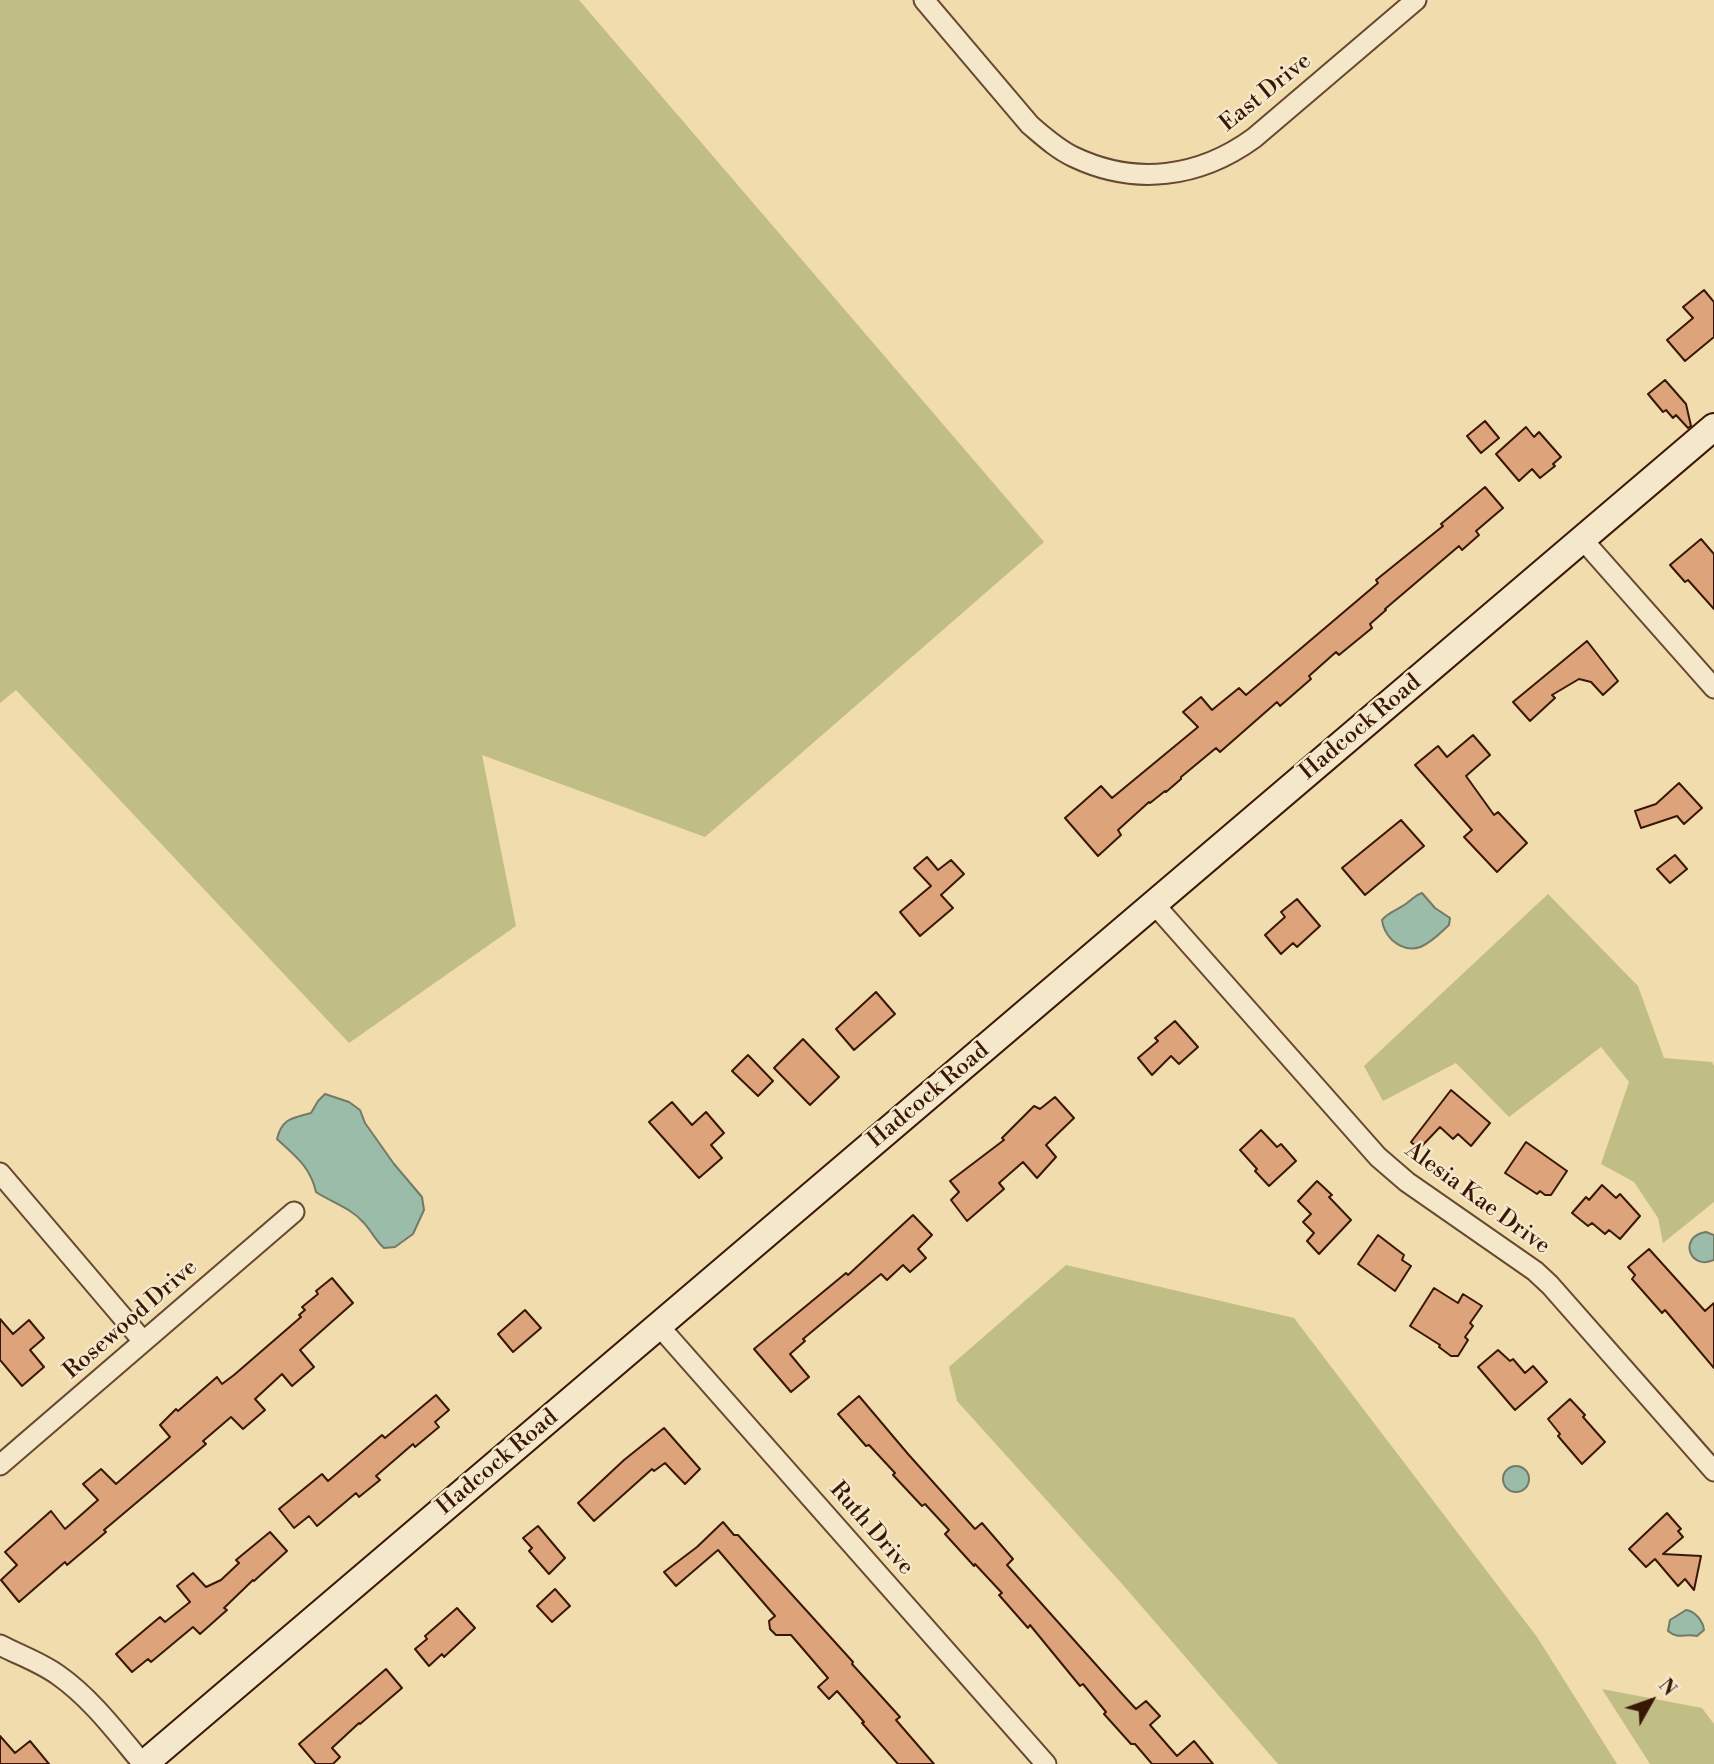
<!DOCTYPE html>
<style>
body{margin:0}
#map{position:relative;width:1714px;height:1764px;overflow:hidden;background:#f0dcad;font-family:"Libre Bodoni",serif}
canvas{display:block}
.north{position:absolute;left:1616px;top:1666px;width:70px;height:70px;-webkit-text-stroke:5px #f5e8ca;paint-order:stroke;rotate:50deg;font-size:19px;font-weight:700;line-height:28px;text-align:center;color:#391707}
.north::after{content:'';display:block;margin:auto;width:24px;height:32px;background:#391707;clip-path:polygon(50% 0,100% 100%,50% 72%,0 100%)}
</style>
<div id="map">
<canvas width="1714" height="1764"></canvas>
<div class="north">N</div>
</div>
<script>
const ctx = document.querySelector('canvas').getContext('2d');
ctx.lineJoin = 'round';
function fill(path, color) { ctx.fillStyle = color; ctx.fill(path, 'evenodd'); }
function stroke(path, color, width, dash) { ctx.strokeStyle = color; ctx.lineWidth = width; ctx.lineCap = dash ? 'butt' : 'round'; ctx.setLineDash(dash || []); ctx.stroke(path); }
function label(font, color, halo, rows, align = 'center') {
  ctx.font = font + ' "Libre Bodoni",serif'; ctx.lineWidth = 5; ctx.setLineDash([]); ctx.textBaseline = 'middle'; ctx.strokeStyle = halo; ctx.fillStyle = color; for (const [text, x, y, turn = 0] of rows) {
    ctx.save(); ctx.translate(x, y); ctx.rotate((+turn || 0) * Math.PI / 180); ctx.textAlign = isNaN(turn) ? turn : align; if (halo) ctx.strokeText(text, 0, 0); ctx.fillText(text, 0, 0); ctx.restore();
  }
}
fill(new Path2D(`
 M0 0H579L1044 542 705 837 482 755 516 926 349 1043 16 690 0 703Z
 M1548 894 1638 986 1664 1058 1712 1062 1714 1066V1202L1663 1243 1658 1218 1634 1182 1601 1164 1629 1082 1601 1047 1509 1117 1456 1063 1383 1101 1364 1066Z
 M1066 1265 1294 1318 1537 1637 1617 1764H1278L1123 1585 957 1401 949 1367Z
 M1602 1689 1702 1708 1714 1724V1764H1650Z`), '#c1be85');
const water = new Path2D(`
 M1422 893 1435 908 1450 918 1449 925C1432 941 1415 960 1392 940 1386 934 1383 928 1382 920 1388 912 1398 910 1407 903 1413 899 1415 895 1422 893Z
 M325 1094 349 1102 360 1110 365 1123 394 1164 422 1197 424 1210 413 1234 395 1247 384 1248C375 1240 371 1230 363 1222 351 1208 331 1202 316 1192 310 1166 295 1156 277 1139 282 1118 293 1118 311 1113L318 1101Z
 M1706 1232 1714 1235V1260C1689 1271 1678 1236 1706 1232Z
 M1503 1479a13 13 0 1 1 26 0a13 13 0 1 1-26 0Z
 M1686 1610C1695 1611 1703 1621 1704 1630L1697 1636C1684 1633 1679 1640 1668 1631L1670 1620Z`);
fill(water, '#9abca8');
stroke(water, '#737a68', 2);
const building = new Path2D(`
 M1704 290 1714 302V337L1685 361 1667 340 1693 318 1683 307Z
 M1665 380 1686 404 1691 426 1688 428 1676 415 1673 418 1666 410 1663 412 1648 394Z
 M1485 421 1499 438 1481 453 1467 436Z
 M1526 427 1534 437 1539 432 1561 457 1553 464 1555 466 1540 478 1532 469 1519 481 1496 454Z
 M1485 487 1503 508 1476 531 1479 535 1462 550 1459 546 1385 609 1386 610 1370 624 1372 628 1339 655 1336 652 1309 676 1311 679 1280 706 1277 702 1220 752 1216 748 1181 777V779L1166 792 1165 791 1150 803 1149 802 1118 830 1121 835 1098 856 1065 818 1101 786 1112 798 1198 727 1183 712 1201 697 1212 710 1239 688 1246 695 1378 583 1376 580 1443 526 1441 524Z
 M1701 539 1714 554V609L1688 580 1685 582 1670 565Z
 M1587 641 1618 681 1603 695 1591 682 1579 679 1552 695 1555 698 1530 721 1513 702Z
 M1473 735 1490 755 1466 776 1494 815 1498 812 1527 843 1497 872 1464 837 1472 830 1415 765 1438 746 1447 757Z
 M1679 783 1702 808 1684 824 1677 816 1641 828 1635 811 1656 804Z
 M1401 820 1424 846 1365 895 1342 868Z
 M1675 855 1687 869 1670 883 1657 869Z
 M927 857 938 870 951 860 964 874 941 895 953 908 920 936 900 912 931 886 914 868Z
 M1297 899 1320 926 1297 947 1293 943 1281 954 1265 935 1285 917 1281 912Z
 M876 992 895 1014 854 1050 836 1029Z
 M1175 1021 1198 1047 1179 1064 1171 1056 1152 1075 1138 1058 1158 1041 1155 1038Z
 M803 1039 839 1077 810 1105 774 1068Z
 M748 1055 773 1081 758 1096 732 1071Z
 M1451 1090 1490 1123 1471 1146 1458 1134 1453 1139 1440 1127 1419 1149 1411 1142Z
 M1055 1097 1074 1118 1046 1145 1056 1157 1037 1178 1023 1162 999 1183 1004 1189 967 1221 951 1200 959 1192 950 1181 1004 1140 1002 1138 1034 1106 1040 1109Z
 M672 1102 692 1125 706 1112 724 1133 711 1145 722 1158 699 1178 649 1122Z
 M1261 1130 1277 1147 1281 1144 1296 1161 1269 1186 1255 1171 1257 1169 1240 1150Z
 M1526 1142 1567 1171 1551 1195H1545L1540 1191 1537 1194 1505 1173Z
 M1317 1181 1332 1195 1329 1197 1351 1220 1319 1254 1307 1241 1314 1233 1303 1222 1311 1214 1298 1201Z
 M1602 1185 1616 1198 1620 1194 1640 1216 1620 1239 1609 1230 1605 1234 1592 1223 1588 1226 1572 1213 1586 1197 1589 1200Z
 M913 1215 932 1235 918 1249 926 1258 910 1272 903 1265 887 1280 881 1274 803 1339 805 1341 790 1354 809 1377 791 1392 754 1349 846 1273 848 1275Z
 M1378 1235 1404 1255 1402 1260 1411 1266 1395 1291 1358 1264Z
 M1649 1249 1705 1311 1714 1303V1368L1665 1310 1662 1313 1632 1279 1635 1275 1628 1267Z
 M332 1278 353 1303 300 1350 314 1367 292 1386 282 1374 255 1399 265 1410 243 1429 231 1417 203 1441 206 1444 104 1530 106 1532 67 1565 65 1562 19 1602 1 1580 17 1565 5 1552 51 1511 65 1529 98 1500 83 1484 101 1469 116 1484 170 1437 160 1425 176 1409 178 1411 217 1377 222 1384 234 1375 301 1317 299 1315 305 1310 302 1307 318 1294 316 1291Z
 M1434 1288 1458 1303 1463 1294 1482 1306 1470 1323 1473 1326 1465 1337 1468 1340 1458 1356H1451L1439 1347 1440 1345 1410 1326Z
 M525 1310 541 1328 513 1352 498 1334Z
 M0 1319 13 1334 29 1320 44 1338 30 1350 44 1367 22 1386 0 1360Z
 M1498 1350 1510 1361 1513 1359 1525 1373 1533 1366 1547 1382 1515 1410 1478 1367Z
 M436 1395 449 1410 435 1422 439 1427 415 1447 413 1444 376 1476 380 1480 359 1497 356 1493 317 1526 309 1516 294 1528 279 1509 322 1474 328 1481 382 1435 385 1438Z
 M859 1396 908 1454 975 1529 982 1523 1013 1559 1007 1565 1124 1696 1136 1709 1146 1701 1160 1716 1150 1725 1177 1756 1194 1741 1213 1764H1152L1135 1744H1131L1104 1714 1106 1712 1083 1684 1080 1686 1030 1625 1028 1628 999 1595 1002 1593 975 1564 974 1566 945 1534 949 1530 925 1504 922 1506 893 1475 895 1473 869 1445 866 1446 838 1414Z
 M1570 1399 1585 1415 1583 1417 1605 1442 1582 1464 1558 1436 1560 1434 1548 1419Z
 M664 1428 700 1469 685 1484 665 1463 654 1471 652 1469 594 1521 578 1503 624 1460Z
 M1667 1513 1681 1529 1678 1531 1683 1537 1663 1554 1701 1556 1694 1590 1685 1579 1678 1586 1655 1559 1646 1567 1629 1549Z
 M723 1522 734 1535H738L853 1662 852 1664 900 1717 896 1720 934 1764H898L862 1723 864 1722 837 1691 829 1699 818 1687 828 1678 791 1635H776L770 1629 769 1621 775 1616 718 1550 676 1586 664 1572 697 1547Z
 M538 1526 565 1558 549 1574 529 1551 532 1548 523 1538Z
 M270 1532 287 1551 254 1581 253 1580 224 1608 227 1610 200 1634 193 1627 151 1662 148 1659 132 1672 116 1654 160 1617 165 1622 190 1602 177 1586 193 1573 206 1587 221 1580 239 1563 236 1560Z
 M555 1589 570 1606 552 1622 537 1606Z
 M457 1608 475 1628 444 1657 442 1654 429 1666 415 1649 427 1639 425 1636Z
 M386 1669 402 1688 360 1724 359 1723 332 1748 340 1757 333 1764H316L299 1744Z
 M0 1736 15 1753 30 1741 49 1764H0Z`);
fill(building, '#dda37b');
stroke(building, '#391707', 2);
const street = new Path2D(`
 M924 0 1030 125C1043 136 1057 149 1074 157 1135 186 1199 178 1254 138L1416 0
 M1583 540 1714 688
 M1155 905 1378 1157 1407 1182 1535 1271 1550 1285 1714 1471
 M0 1173 143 1341
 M659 1326 1046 1764
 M0 1465 294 1212
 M0 1645C19 1655 40 1662 58 1675 91 1698 117 1733 143 1764`);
const secondary = new Path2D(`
 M144 1764 1714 427`);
stroke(street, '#674830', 23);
stroke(secondary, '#391707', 30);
stroke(street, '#f5e8ca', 19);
stroke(secondary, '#f5e8ca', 26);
label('23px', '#391707', '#f5e8ca', [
 ["East Drive",1266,93,-39],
 ["Hadcock Road",1361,728,-40],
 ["Hadcock Road",929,1096,-40],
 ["Alesia Kae Drive",1477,1199,36],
 ["Rosewood Drive",131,1320,-41],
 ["Hadcock Road",498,1463,-40],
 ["Ruth Drive",871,1529,49]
]);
</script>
